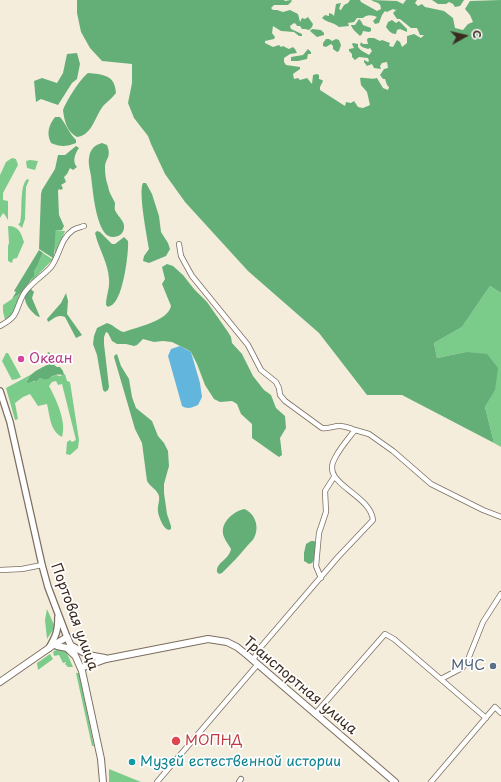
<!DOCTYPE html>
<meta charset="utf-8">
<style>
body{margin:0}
#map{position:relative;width:501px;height:782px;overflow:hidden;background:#f5eddb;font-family:"Playpen Sans",sans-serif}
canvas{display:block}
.north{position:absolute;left:445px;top:16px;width:40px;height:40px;-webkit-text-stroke:3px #fff;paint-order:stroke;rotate:82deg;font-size:11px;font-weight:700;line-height:16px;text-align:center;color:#3b2a1e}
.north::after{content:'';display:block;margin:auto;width:14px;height:18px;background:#3b2a1e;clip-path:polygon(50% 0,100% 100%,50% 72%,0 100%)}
</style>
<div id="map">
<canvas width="501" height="782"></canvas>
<div class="north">С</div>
</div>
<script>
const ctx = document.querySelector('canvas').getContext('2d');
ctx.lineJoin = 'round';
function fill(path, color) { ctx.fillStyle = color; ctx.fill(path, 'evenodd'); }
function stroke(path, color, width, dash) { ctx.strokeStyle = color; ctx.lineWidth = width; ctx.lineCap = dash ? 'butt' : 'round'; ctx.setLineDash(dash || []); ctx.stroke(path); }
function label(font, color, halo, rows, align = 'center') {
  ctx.font = font + ' "Playpen Sans",sans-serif'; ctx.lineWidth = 3.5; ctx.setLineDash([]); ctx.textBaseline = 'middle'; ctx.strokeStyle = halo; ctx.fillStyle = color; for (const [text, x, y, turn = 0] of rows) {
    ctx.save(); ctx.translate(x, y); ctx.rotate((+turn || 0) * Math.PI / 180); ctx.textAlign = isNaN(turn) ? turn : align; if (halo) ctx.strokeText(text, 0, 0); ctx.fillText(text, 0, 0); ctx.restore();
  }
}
fill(new Path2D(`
 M12 158 16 159 18 165 3 193V200L8 201V220L5 215 3 213 0 218V175L6 162Z
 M30 160 38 161 35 170 27 168 26 161Z
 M27 179 29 180 26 187 25 219 22 228 18 224 20 223C23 211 19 187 27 179Z
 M8 226C19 226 21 233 24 242L17 258 13 259 12 263 8 261V246L9 243Z
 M56 230 65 231 56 256 30 283 11 315 9 318 5 320 3 311V305C15 297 33 287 34 271 39 265 39 260 43 253L52 259 55 254 54 238Z
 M490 286 501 293V447L494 443 485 407 495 389 466 352 437 358 434 343 462 327Z
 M6 353H8L21 377 17 379 12 380 2 361Z
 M32 374 27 380 36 382 40 378C51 379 46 379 56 375L60 376 65 374 67 381 70 382 79 440 78 448 70 455 66 454 67 442 70 440 72 442 76 440 62 384 58 385 56 381 52 382 49 386C56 399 67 422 62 437 50 431 50 416 47 404L38 406 30 394 23 397 15 403 18 419 15 420 6 388Z
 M47 609 55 627 47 639 45 620Z
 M62 649 66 651 73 667H68L65 664 66 662 63 663 59 655 54 656 53 652 56 650Z
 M50 654 53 659 38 670 37 663Z
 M76 673H79L94 746H92Z
 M109 769 141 782H109Z`), '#7bcb8b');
fill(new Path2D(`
 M77 0H284L285 1 291 0 292 1 288 5H274L271 8 273 10H277L283 12 290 10 298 14 300 22 302 18 305 19 308 17 313 24 312 27 309 30 305 29H302L300 26H297L296 24 294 23 290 26 291 29 302 34V36H299L294 32 281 31 273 26 272 33 275 37 274 39 265 41V43L273 47 279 45 281 47 283 46 289 49 293 47 295 49 297 53 290 54 284 58V62L286 65 300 67V69L293 74 294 79 298 78 300 80 307 78 312 84 313 75 317 74 319 75V79L322 80 323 81 320 87V90L345 106 346 102 351 103 354 101 358 107 363 108 370 105 367 92 361 85 360 78C365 77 372 80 377 78L383 88 388 90 389 87 387 85 385 79H383L380 75 384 69 388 68 387 62 382 63 380 66 381 69 374 68 372 64 367 66 364 62V60L368 62 369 61 368 58 359 57 355 60 352 57V54L349 51V49L354 48 352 44 353 43 358 44V47C362 52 365 52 369 55L372 51 370 48 368 49 362 47 360 45 361 42 363 44H368L367 40 368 38H374L380 41 382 40 390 43 389 46 393 47 397 40 400 42 402 47 407 43V36L414 34 421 38 424 35H420L417 28H411L400 19H397L393 13 397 9 395 10 393 9 387 12 385 11 382 15 379 23 375 24 373 21 377 17C372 15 367 14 363 18H357L354 22 348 23 349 26 339 27C334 22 327 23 322 18L325 15 329 16V13L332 14 334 16 336 4 341 3 339 9 341 10 344 5 348 3 350 0H360L361 2 377 11 381 9C381 2 376 3 371 0L397 1 403 4 406 0H417L415 3 418 6 422 4 425 7 444 11 453 18 455 28 463 30 468 24 473 22 470 15 465 9 470 1 501 0V293L490 286 462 327 434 343 437 358 466 352 487 354 498 368 495 390 485 407 494 443 402 395H367L319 333 248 271 185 202 165 174 151 144 148 136 134 118 128 103 132 83V64L102 61 90 48 81 32 77 13Z
 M432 0H464L460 6 455 7 453 4 449 2 446 4H438Z
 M359 19 361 21 363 25 371 28V31L369 32 363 31 362 34 360 36C357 33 352 29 351 25H355Z
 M392 20 396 23 399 21 407 29V32L400 29 397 30 396 34C391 34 389 31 386 27L388 22Z
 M312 29 321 30 324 33V35L317 37 310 31Z
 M326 39H329L332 41 336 39 339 40 341 45 339 51 337 52 333 49V46L331 44 326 47 323 46V43Z
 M308 49 311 52V54H308L307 59 298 61H291V57L303 55Z
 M77 53 80 64 77 79 72 83 58 105 41 99 36 102 34 81 42 78 57 83 63 73 67 54Z
 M88 73C92 73 95 74 98 74 111 76 115 81 116 93 112 98 108 101 104 105 95 115 93 135 77 137 67 132 64 120 63 110 67 100 80 79 88 73Z
 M55 117H60C66 124 69 133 76 140V143C66 147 60 147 51 143 46 133 49 125 55 117Z
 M102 143 107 145C112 158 105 158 105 168 105 174 106 181 108 186 109 193 113 198 115 203 115 207 114 209 116 212 119 218 125 221 124 228 123 238 109 240 104 232 95 218 93 192 91 176 90 170 88 163 89 158 90 150 94 145 102 143Z
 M76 146 79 148C75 153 72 162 77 167L73 170 70 168 67 174 64 177 66 182 61 185 63 188 61 190 59 189 58 191 59 215 64 226 62 230H56C54 240 56 250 53 258L39 249 41 194 42 190 55 169 58 155H65Z
 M143 183H146L152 194 159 216 161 232 168 243 170 249 166 256 149 263 143 261 144 256 149 249C147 237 138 191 143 183Z
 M97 231 100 232 112 244H115L124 237 128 241C129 253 123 297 113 304 113 305 109 306 108 307L106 305C106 296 110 288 109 279 108 262 99 250 95 233Z
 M39 250 43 253C39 260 39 265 34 271V276L22 292 12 299 16 292 14 291Z
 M167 264 173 266 183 275 194 289 207 302 228 332 231 337 232 343 242 354 253 376 264 390 271 395 276 408 285 416 286 428 280 438 282 455 279 457 276 455 252 438V424L241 414 237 404 232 401 220 402 214 399 205 385 197 364 191 352 188 350 172 342 163 341 154 342 143 339 137 345 134 346 126 344H117L112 341 108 333 106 332 104 337V344L109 387 108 390 105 392 103 390 97 355 93 344 94 336 97 328 107 323C114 325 118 331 124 332 137 327 168 321 171 306L162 284 165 279 162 267Z
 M31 289 34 292 32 298 40 317C34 316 24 304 25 297 26 293 28 291 31 289Z
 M66 293 68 301 67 314 82 335 76 338 65 317C57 314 54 319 48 322L47 319 61 303Z
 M49 352 54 360 53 364 57 367H60L63 371 64 375C61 375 59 374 56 375 49 376 50 382 40 378L36 382 34 381 27 383C28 373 41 368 49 364L47 353Z
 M117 354 121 366 129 379 132 397 136 408 152 421 158 436 164 443 168 451 169 466 164 484V493L167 514 171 526V529L169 530C163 529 159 517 158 512 157 506 160 501 159 496 157 489 151 488 147 481L142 443 135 429 114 357 115 355Z
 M244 509C255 513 260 527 254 538 253 540 250 543 248 545 240 555 231 564 222 573L219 574 217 572C216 562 229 560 231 549 229 545 226 542 224 537 219 524 232 512 244 509Z
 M311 541H314L316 543 315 558 312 563 309 564 304 561V553L306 544Z`), '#64af77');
fill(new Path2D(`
 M180 346 191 352 200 383 202 397 198 405C193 407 188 410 182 406L168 356 171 349Z`), '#62b6de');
const minor = new Path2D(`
 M179 244 181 256 192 276 248 345 261 370 276 382 279 388 280 395 285 401 322 428C329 429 333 426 339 426 344 426 350 428 355 430
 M0 326C20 315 14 312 23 295 29 284 42 277 51 267 60 255 60 239 73 230 76 228 81 227 84 226
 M0 570 22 569 42 565
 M321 578 316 566 319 533 326 512 325 491 334 477
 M253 660 260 648 338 557 373 520C370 493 319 484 335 458 340 448 348 439 355 430L369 434 393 451 431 484 483 510 501 517
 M441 679 462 668 467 662 483 622 501 594
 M315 714 385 634 394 639 486 718
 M157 782 258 664
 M239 782 241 779
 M431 782 495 707 501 713`);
const tertiary = new Path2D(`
 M0 391 10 422 42 565 48 587 67 637
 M49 648C56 636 58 631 58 617`);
const secondary = new Path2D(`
 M57 646 67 648 74 655
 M72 646 88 655 105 658
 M81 668 106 659 208 639 227 642 237 647 247 655 395 782
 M0 682 52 646 67 637 82 671 101 759 103 782`);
stroke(minor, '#7c6e60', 6);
stroke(tertiary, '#7c6e60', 8);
stroke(secondary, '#7c6e60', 8);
stroke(minor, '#fff', 4.5);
stroke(tertiary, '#fff', 5.5);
stroke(secondary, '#fff', 6);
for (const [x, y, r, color] of [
 [21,359,4,"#d1479c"],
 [493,666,4,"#5c6f8a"],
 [176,741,5,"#e0444e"],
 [132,762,4,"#0f9aa8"]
]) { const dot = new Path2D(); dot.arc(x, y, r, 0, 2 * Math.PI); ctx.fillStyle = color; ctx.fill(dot); stroke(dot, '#fff', 1.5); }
label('14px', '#b23c85', '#fff', [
 ["Океан",29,359]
], 'left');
label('14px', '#3b2a1e', '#fff', [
 ["Портовая улица",74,617,70],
 ["Транспортная улица",300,686,40]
]);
label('14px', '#4e5e75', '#fff', [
 ["МЧС",485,666]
], 'right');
label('14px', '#be3a42', '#fff', [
 ["МОПНД",185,741]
], 'left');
label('14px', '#0d838f', '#fff', [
 ["Музей естественной истории",140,762]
], 'left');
</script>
